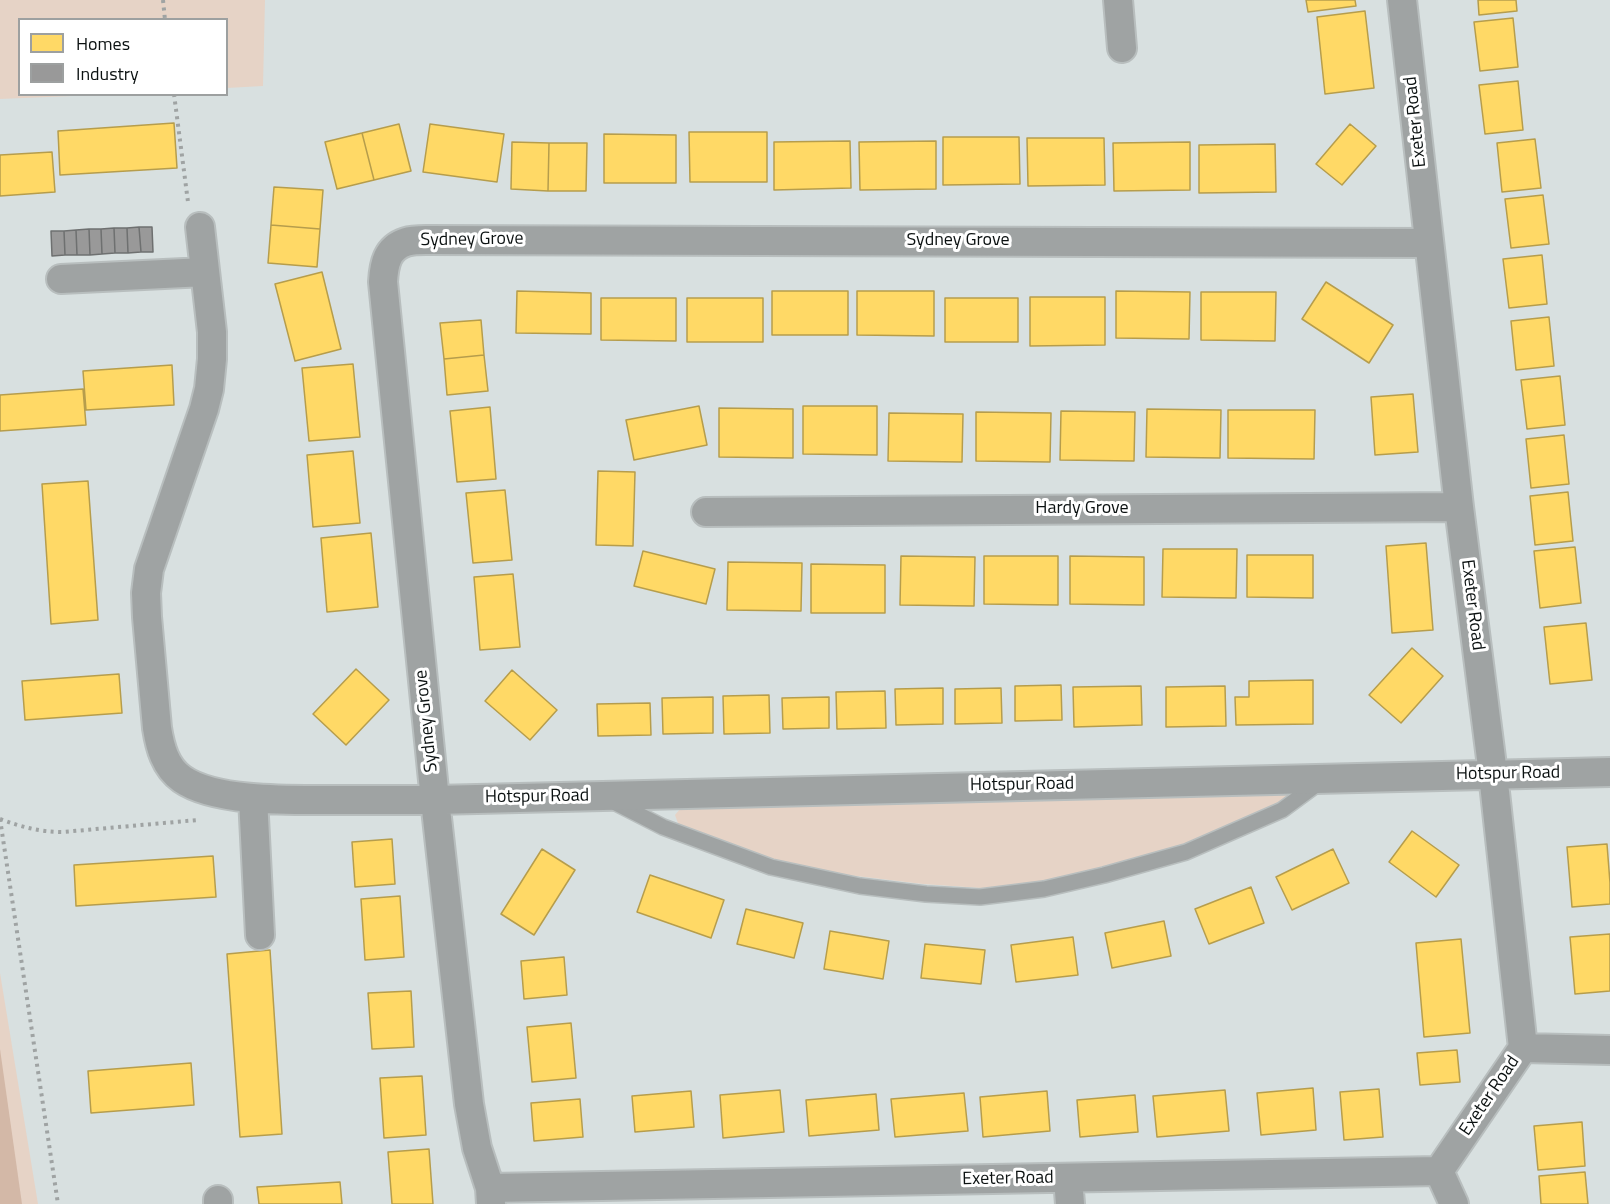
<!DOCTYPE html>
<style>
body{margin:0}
#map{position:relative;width:1610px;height:1204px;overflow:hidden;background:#d8e0e0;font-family:"Titillium Web",sans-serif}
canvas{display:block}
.legend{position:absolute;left:18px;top:18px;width:210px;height:78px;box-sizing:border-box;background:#fff;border:2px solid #9da0a0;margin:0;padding:8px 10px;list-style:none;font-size:18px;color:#0b1111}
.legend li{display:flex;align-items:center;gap:12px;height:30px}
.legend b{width:30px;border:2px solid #9da0a0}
</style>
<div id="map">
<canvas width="1610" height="1204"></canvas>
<ul class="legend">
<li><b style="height:16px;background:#ffd966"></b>Homes</li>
<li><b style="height:16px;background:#999"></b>Industry</li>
</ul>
</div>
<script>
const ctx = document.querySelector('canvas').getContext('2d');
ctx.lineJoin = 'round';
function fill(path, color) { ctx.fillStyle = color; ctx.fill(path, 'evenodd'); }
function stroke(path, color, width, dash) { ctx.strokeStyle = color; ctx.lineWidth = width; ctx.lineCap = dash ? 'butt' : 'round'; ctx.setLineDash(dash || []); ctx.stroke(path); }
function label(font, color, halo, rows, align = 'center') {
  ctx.font = font + ' "Titillium Web",sans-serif'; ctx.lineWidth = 6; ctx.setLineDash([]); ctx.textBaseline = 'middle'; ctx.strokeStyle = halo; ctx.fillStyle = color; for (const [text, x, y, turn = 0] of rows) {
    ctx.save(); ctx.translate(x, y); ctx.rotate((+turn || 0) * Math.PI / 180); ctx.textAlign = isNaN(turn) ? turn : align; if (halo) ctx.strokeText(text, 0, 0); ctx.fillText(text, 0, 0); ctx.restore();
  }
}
fill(new Path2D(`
 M0 0H265L263 86 227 88 226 20H20V94L96 95 0 99Z
 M1281 790 1289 794 1273 807 1176 847 1098 869 1035 883 981 888 923 884 848 875 773 861 679 826 675 815 685 803Z
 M0 973 38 1204H0Z`), '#e6d3c6');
fill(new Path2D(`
 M0 1049 22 1204H0Z`), '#d3b8a7');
const homes = new Path2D(`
 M1306 0H1355L1356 6 1308 12Z
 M1478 0H1516L1517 11 1479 15Z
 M1365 11 1374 88 1325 94 1317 17Z
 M1513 18 1518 67 1480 71 1474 22Z
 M1518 81 1523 130 1485 134 1479 85Z
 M174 123 177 168 60 175 58 131Z
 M399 124 411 171 374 180 362 133Z
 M430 124 504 134 497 182 423 172Z
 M1350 124 1376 146 1342 185 1316 164Z
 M689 132H767V182H690Z
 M362 133 374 180 337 189 325 142Z
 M604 134 676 135V183H604Z
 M943 137H1019L1020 184 943 185Z
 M1027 138H1104L1105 185 1028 186Z
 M1535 139 1541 188 1502 192 1497 143Z
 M850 141 851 188 774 190V142Z
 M936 141V189L860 190 859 142Z
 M512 142 549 143 548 191 511 189Z
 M1190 142V190L1114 191 1113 143Z
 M549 143H587L586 191H548Z
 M1275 144 1276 192 1199 193V145Z
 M52 152 55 192 0 196V155Z
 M274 187 323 190 320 229 271 225Z
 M1543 195 1549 244 1511 248 1505 199Z
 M271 225 320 229 317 267 268 263Z
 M1542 255 1547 304 1509 308 1503 259Z
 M322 272 341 349 295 361 275 284Z
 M1326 282 1393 325 1369 363 1302 319Z
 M517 291 591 293V334L516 333Z
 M772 291H848V335H772Z
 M857 291H934V336L857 335Z
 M1116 291 1190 292 1189 339 1116 338Z
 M1201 292H1276L1275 341 1201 340Z
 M1030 297H1105V345L1030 346Z
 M601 298H676V341L601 340Z
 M687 298H763V342H687Z
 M945 298H1018V342H945Z
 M1549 317 1554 366 1516 370 1511 321Z
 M481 320 484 355 444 359 440 323Z
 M484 355 488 391 447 395 444 359Z
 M353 364 360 437 309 441 302 368Z
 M172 365 174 405 86 410 83 371Z
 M1560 376 1565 425 1527 429 1521 380Z
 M83 389 86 425 0 431V395Z
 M1413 394 1418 452 1375 455 1371 397Z
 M699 406 707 445 634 460 626 420Z
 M803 406H877V455L803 454Z
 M490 407 496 479 457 482 450 411Z
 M719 408 793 409V458L719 457Z
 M1147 409 1221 410 1220 458 1146 457Z
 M1228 410H1315L1314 459 1228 458Z
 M1061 411 1135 412 1134 461 1060 460Z
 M976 412 1051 413 1050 462 976 461Z
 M889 413 963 414 962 462 888 461Z
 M1564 435 1569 484 1531 488 1526 439Z
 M353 451 360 523 313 527 307 455Z
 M598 471 635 472 633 546 596 545Z
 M88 481 98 620 51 624 42 484Z
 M505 490 512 560 473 563 466 493Z
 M1568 492 1573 541 1535 545 1530 496Z
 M371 533 378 607 327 612 321 538Z
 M1426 543 1433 630 1392 633 1386 546Z
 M1575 547 1581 603 1540 608 1534 551Z
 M1163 549H1237L1236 598 1162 597Z
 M643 551 715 569 706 604 634 586Z
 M1247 555H1313V598L1247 597Z
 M901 556 975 557 974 606 900 605Z
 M984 556H1058V605L984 604Z
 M1070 556 1144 557V605L1070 604Z
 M728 562 802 563 801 611 727 610Z
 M811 564 885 565V613H811Z
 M513 574 520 647 480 650 474 577Z
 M1586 623 1592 680 1550 684 1544 627Z
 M1412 648 1443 676 1401 723 1369 695Z
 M356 669 389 700 346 745 313 714Z
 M512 670 557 710 530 740 485 701Z
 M119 674 122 713 25 720 22 681Z
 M1313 680V724L1236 725 1235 697H1249V681Z
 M1061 685 1062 720 1015 721V686Z
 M1141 686 1142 725 1074 727 1073 687Z
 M1225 686 1226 726 1166 727V687Z
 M943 688V724L896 725 895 689Z
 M1001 688 1002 723 955 724V689Z
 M885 691 886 728 837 729 836 692Z
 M769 695 770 733 724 734 723 696Z
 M713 697V733L663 734 662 698Z
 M829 697V728L783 729 782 698Z
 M650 703 651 735 598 736 597 704Z
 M1412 831 1459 865 1436 897 1389 862Z
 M392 839 395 884 355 887 352 842Z
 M1607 844 1610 883V904L1572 907 1567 847Z
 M542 849 575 870 534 935 501 914Z
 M1333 849 1349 883 1292 910 1276 877Z
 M213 856 216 897 76 906 74 865Z
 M650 875 724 900 711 938 637 912Z
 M1251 887 1264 923 1209 944 1195 909Z
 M400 896 404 957 365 960 361 899Z
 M746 909 803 923 794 958 737 944Z
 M1164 921 1171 956 1112 968 1105 933Z
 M830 931 889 941 883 979 824 969Z
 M1610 934V991L1575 994 1570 937Z
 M1073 937 1078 975 1016 982 1011 945Z
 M1461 939 1470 1033 1424 1037 1416 943Z
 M925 944 985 950 981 984 921 978Z
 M270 950 282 1134 240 1137 227 954Z
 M564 957 567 995 524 999 521 961Z
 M411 991 414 1047 372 1049 368 993Z
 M571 1023 576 1078 532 1082 527 1027Z
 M1457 1050 1460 1082 1420 1085 1417 1053Z
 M191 1063 194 1105 91 1113 88 1071Z
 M422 1076 426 1135 384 1138 380 1078Z
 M1313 1088 1316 1130 1261 1135 1257 1093Z
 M1379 1089 1383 1137 1344 1140 1340 1092Z
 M780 1090 784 1132 723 1138 720 1095Z
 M1225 1090 1229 1131 1157 1137 1153 1096Z
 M691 1091 694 1127 635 1132 632 1096Z
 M1047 1091 1050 1131 983 1137 980 1097Z
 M964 1093 968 1131 895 1137 891 1099Z
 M876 1094 879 1130 809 1136 806 1100Z
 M1135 1095 1138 1132 1080 1137 1077 1100Z
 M580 1099 583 1137 534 1141 531 1103Z
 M1582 1122 1585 1166 1538 1170 1534 1126Z
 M429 1149 433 1204H392L388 1152Z
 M1585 1172 1588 1204H1541L1539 1176Z
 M340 1182 342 1204H259L257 1187Z`);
fill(homes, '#ffd966');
stroke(homes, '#b69d4c', 1.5);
const industry = new Path2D(`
 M139 227 141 252 128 253 127 228Z
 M139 227H152L153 252H141Z
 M114 228 115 253 102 254 101 229Z
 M114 228H127L128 253H115Z
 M89 229 90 255H77L76 230Z
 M89 229H101L102 254 90 255Z
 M76 230 77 255H65L64 231Z
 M51 231H64L65 255 52 256Z`);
fill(industry, '#999');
stroke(industry, '#6e7070', 1.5);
const service = new Path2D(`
 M612 801 663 827 771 867 860 886 926 894 980 897 1044 889 1104 875 1186 852 1282 810 1320 782`);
const minor = new Path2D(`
 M1118 0 1122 48
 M200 227 212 332V359L209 389 204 409 149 569 146 593 147 617 157 728C160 747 165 767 182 779 216 803 297 800 339 800 371 800 403 800 435 800L1610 772
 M61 279 205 272
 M706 512 1459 507
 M253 798 260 935
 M1523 1048 1610 1050
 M1439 1171 1454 1204
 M1068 1178 1070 1204
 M490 1188 1439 1171 1523 1048 1493 774 1459 507 1402 0
 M218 1200V1204
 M491 1204 490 1188 477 1148 469 1104 435 800 383 282C384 264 387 248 406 242 412 240 420 240 426 240L1429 243`);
stroke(service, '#b8bebe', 18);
stroke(minor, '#b8bebe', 32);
stroke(new Path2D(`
 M163 0 165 20
 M174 94 188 202
 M0 819 58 1204
 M0 819C22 827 39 832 63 832L198 820`), '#9fa3a3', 4, [3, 4.5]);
stroke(service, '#9fa3a3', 15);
stroke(minor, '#9fa3a3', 28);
label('18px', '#0b1111', '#fff', [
 ["Exeter Road",1416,122,-96],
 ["Sydney Grove",472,240,-1],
 ["Sydney Grove",958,241],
 ["Hardy Grove",1082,509],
 ["Exeter Road",1472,605,83],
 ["Sydney Grove",427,721,-96],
 ["Hotspur Road",1508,774,-1],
 ["Hotspur Road",1022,785,-1],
 ["Hotspur Road",537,797,-1],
 ["Exeter Road",1490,1096,-56],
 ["Exeter Road",1008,1179,-1]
]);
</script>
